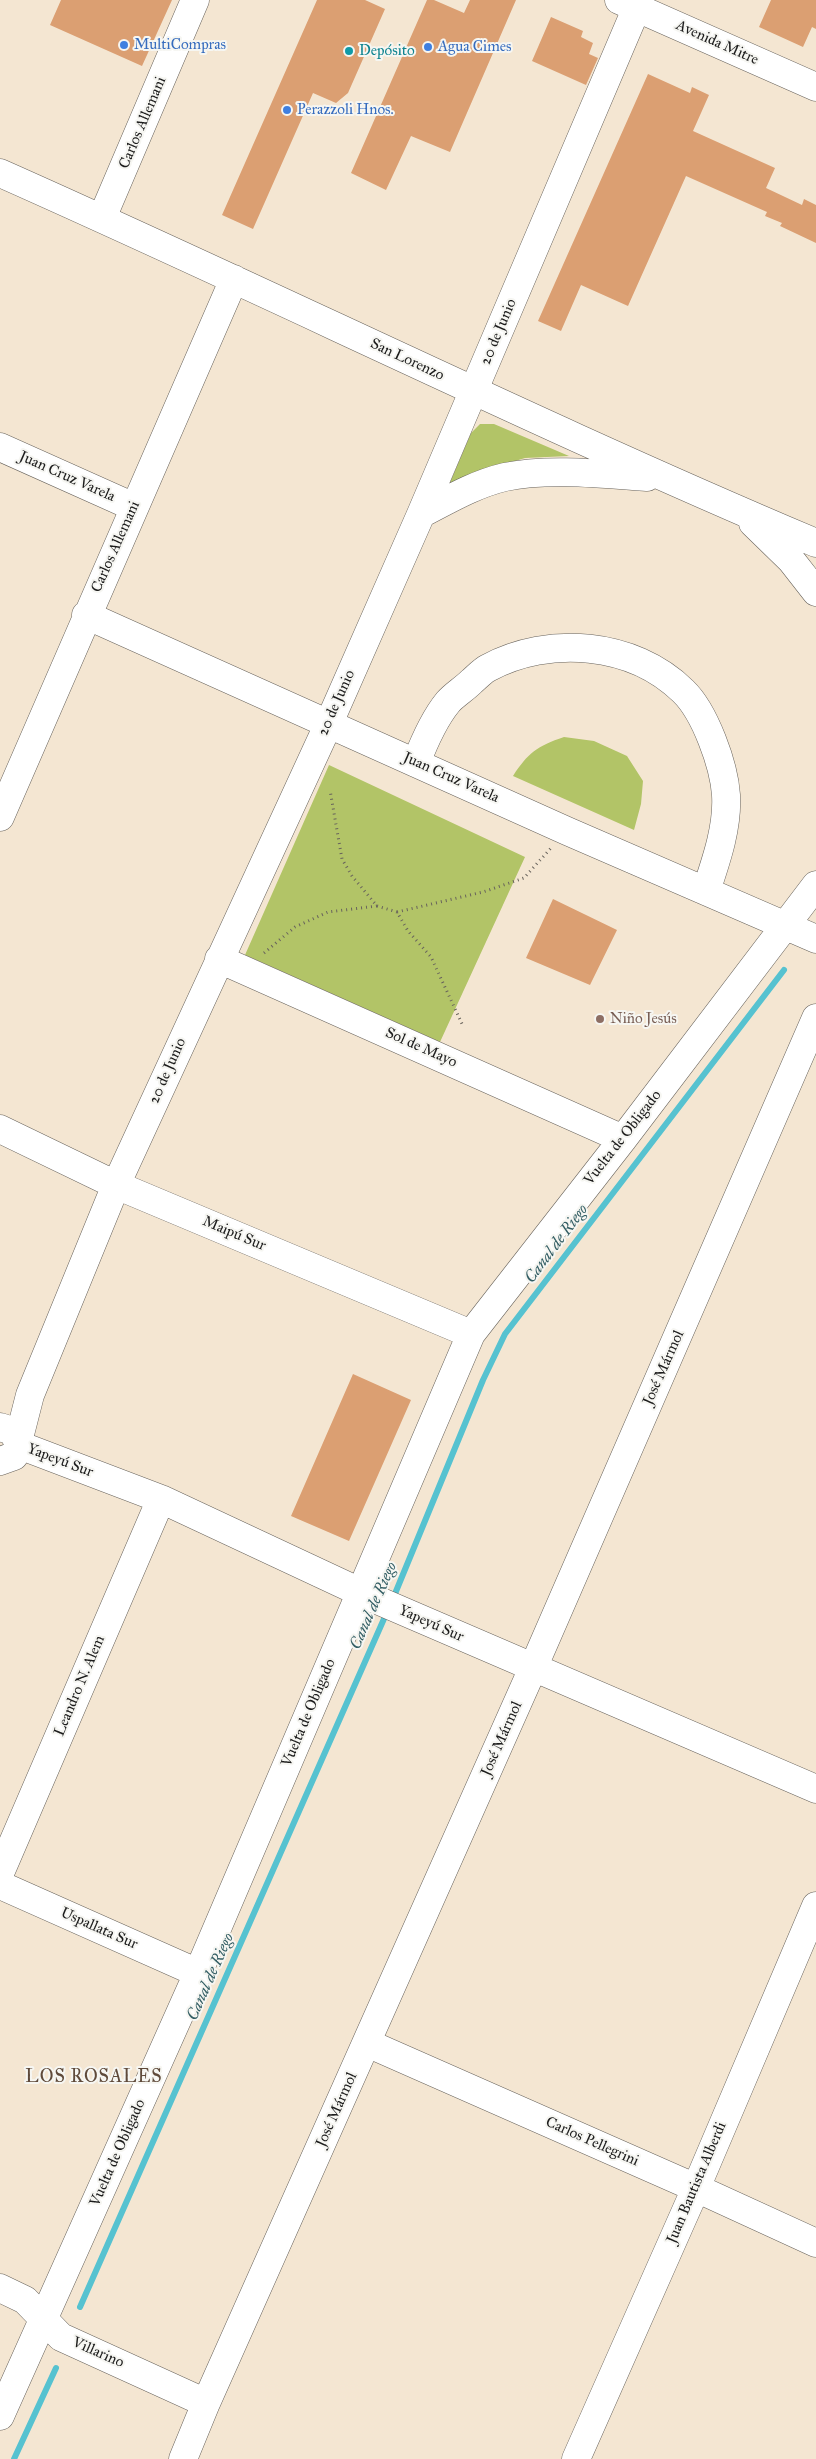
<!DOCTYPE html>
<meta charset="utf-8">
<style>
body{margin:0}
canvas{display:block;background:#f4e6d2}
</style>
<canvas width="816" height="2459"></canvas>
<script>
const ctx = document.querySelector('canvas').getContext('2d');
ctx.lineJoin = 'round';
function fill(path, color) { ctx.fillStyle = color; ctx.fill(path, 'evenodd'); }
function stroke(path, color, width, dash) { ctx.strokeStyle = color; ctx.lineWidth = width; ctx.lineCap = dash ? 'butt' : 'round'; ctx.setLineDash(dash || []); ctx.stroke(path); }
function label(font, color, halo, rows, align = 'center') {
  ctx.font = font + ' "IM FELL Great Primer",serif'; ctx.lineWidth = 4; ctx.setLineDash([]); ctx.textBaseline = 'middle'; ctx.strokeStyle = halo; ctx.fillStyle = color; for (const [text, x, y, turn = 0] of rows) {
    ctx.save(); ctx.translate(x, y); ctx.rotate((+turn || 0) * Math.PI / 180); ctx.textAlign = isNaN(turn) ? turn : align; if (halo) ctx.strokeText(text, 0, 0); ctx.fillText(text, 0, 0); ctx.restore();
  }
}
fill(new Path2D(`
 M480 424H494L569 456 525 458 486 470 448 487 471 433Z
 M564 737 594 741 627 756 643 781 641 804 634 830 513 776C528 753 537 746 564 737Z
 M329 765 525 857 440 1042 245 955Z`), '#b2c467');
stroke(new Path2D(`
 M392 1601 483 1380 505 1334 784 970
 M80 2307 387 1612
 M14 2459 56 2368`), '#56c2d0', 6);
fill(new Path2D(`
 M61 0H172L142 66 50 25Z
 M317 0H365L385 9 348 93 336 103 313 93 253 229 222 215Z
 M427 0H434L464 13 470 0H516L450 152 411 136 386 190 351 173Z
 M771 0H816V29L812 27 803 47 759 27Z
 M551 17 583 31 581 37 593 43 589 54 598 58 586 85 532 61Z
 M648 74 690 93 692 87 709 95 693 131 775 168 766 188 802 205 804 199 816 205V243L780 226 782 223 765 216 767 212 686 176 628 306 581 285 561 331 538 321Z
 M553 899 617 930 590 985 526 958Z
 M353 1374 411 1400 349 1541 291 1516Z`), '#db9f72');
const minor = new Path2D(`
 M0 173C273 294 541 427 816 543
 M102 218 195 0
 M0 447 134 507
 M421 514C448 500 475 484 505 477 547 468 604 474 647 477
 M753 523 791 560 816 592
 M86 615 567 831 816 939
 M416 763C424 742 434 719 448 702 454 695 464 689 471 682 476 678 482 671 488 668 549 635 633 642 683 691 705 712 724 765 726 795 728 827 716 861 706 891
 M0 817 234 279
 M219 959 623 1139
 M0 1129 116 1185 471 1334
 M0 1427 13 1431 19 1445 14 1456 0 1461
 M18 1442 30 1395 116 1185 329 723 421 514 640 0
 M19 1445 161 1499 377 1600 816 1789
 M0 1873 161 1499
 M0 1885 198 1973
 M367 2043 696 2188 816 2243
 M0 2288 25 2300 61 2337 206 2403
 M0 2416 198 1973 471 1334 623 1139 816 885
 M183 2459 206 2403 533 1668 816 1018
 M576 2459 696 2188 816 1906`);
const major = new Path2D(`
 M619 0 816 87`);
stroke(minor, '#68635c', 29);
stroke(major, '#68635c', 29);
stroke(new Path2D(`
 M377 906 397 912 408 931 431 957 463 1026
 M397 912 483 892 524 878 551 848
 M264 953 295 927 328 912 377 906 352 876 342 859 330 790`), '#68635c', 3, [1, 4]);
stroke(minor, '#fff', 28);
stroke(major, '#fff', 28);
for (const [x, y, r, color] of [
 [124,45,5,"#3f7fe0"],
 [428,47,5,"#3f7fe0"],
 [349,51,5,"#0f9aa8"],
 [287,110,5,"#3f7fe0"],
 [600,1019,5,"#8d6e63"]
]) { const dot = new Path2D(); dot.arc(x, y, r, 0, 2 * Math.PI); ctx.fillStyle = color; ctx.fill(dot); stroke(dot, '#f6f6f2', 2); }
label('15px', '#1c1c1c', '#f6f6f2', [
 ["Avenida Mitre",717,43,24],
 ["Carlos Allemani",143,123,-67],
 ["20 de Junio",499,332,-67],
 ["San Lorenzo",407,360,25],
 ["Juan Cruz Varela",67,477,24],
 ["Carlos Allemani",116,547,-66],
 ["20 de Junio",337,703,-66],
 ["Juan Cruz Varela",451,778,24],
 ["Sol de Mayo",421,1048,24],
 ["20 de Junio",168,1071,-66],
 ["Vuelta de Obligado",623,1138,-52],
 ["Maipú Sur",234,1234,23],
 ["José Mármol",664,1368,-66],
 ["Yapeyú Sur",60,1461,21],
 ["Yapeyú Sur",431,1624,24],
 ["Leandro N. Alem",80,1686,-67],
 ["Vuelta de Obligado",309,1713,-67],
 ["José Mármol",502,1739,-66],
 ["Uspallata Sur",99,1929,24],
 ["José Mármol",337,2110,-66],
 ["Carlos Pellegrini",592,2142,24],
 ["Vuelta de Obligado",118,2153,-66],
 ["Juan Bautista Alberdi",697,2183,-67],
 ["Villarino",98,2353,24]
]);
label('15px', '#366cbe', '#f6f6f2', [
 ["MultiCompras",134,45],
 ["Agua Cimes",438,47],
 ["Perazzoli Hnos.",297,110]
], 'left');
label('15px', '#0d838f', '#f6f6f2', [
 ["Depósito",359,51]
], 'left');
label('15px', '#785e54', '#f6f6f2', [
 ["Niño Jesús",610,1019]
], 'left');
label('italic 16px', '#335e64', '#f6f6f2', [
 ["Canal de Riego",557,1244,-53],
 ["Canal de Riego",374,1606,-66],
 ["Canal de Riego",211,1977,-66]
]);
ctx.letterSpacing = '1px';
label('18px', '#5f4a3a', '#f6f6f2', [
 ["LOS ROSALES",94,2078]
]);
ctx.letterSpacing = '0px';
</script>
